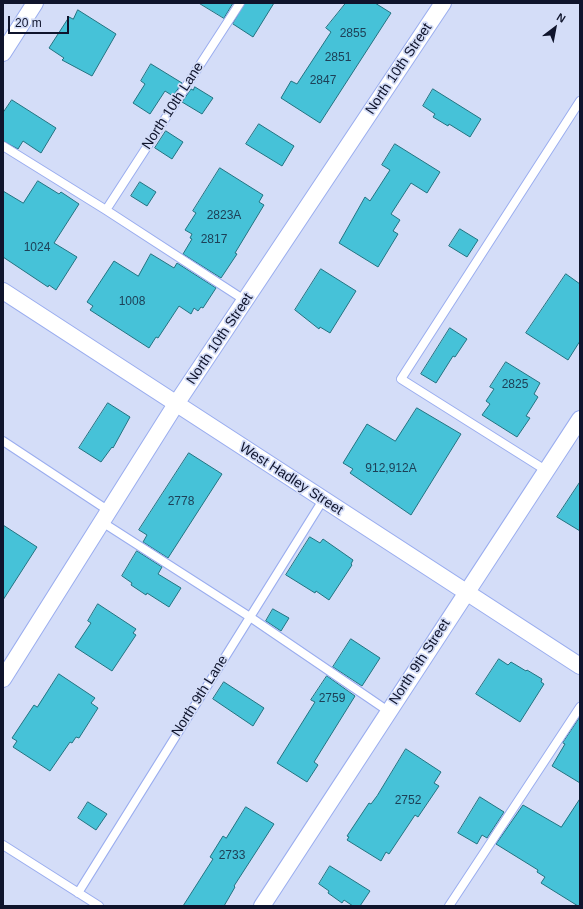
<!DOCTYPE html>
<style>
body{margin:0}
#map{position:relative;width:583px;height:909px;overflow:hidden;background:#d4ddf8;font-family:Arial,sans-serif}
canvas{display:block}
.frame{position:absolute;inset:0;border:4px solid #0f142c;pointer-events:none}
.north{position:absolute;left:535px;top:8px;width:40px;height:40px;-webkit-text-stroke:3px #d4ddf8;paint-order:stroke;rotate:32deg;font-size:11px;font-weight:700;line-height:16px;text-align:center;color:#0f142c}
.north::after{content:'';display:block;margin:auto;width:14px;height:18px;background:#0f142c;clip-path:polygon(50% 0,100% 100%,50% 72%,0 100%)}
.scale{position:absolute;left:8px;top:16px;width:61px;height:18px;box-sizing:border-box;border:2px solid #0f142c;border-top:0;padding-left:5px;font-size:12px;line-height:14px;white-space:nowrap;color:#0f142c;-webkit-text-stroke:3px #d4ddf8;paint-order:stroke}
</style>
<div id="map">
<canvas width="583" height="909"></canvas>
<div class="frame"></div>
<div class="north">N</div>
<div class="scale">20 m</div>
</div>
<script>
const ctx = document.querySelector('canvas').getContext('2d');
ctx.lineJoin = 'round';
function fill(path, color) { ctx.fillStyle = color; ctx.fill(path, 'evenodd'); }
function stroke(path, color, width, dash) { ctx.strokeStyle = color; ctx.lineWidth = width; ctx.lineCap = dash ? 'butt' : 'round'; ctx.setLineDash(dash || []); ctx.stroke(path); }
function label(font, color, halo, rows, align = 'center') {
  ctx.font = font + ' Arial,sans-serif'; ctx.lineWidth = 3.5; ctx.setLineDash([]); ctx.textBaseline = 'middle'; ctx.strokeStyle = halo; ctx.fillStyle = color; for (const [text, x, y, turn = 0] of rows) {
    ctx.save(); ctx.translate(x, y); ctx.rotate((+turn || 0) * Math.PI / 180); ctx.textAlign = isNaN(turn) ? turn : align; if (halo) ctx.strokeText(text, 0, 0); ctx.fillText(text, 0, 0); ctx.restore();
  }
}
const building = new Path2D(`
 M199 3H233L224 18Z
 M245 3H274L253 37 233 24Z
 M346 3H375L391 13 320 123 281 98 291 81 297 84 331 32 326 28Z
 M78 10 116 34 92 76 62 60 64 58 49 48 69 17 73 19Z
 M151 64 182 83 173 96 165 91 150 114 133 103 145 84 141 81Z
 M195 87 213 98 202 114 182 102 191 89 193 90Z
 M433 89 481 119 470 137 449 124 448 126 433 117 435 114 423 106Z
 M12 100 56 128 41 153 23 141 18 149 3 141V113Z
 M259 124 294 146 282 166 246 144Z
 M166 131 183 142 172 159 155 148Z
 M395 144 440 172 427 193 411 183 391 214 400 220 393 231 398 234 378 267 339 243 365 197 370 201 390 170 382 165Z
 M220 168 263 195 259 202 264 205 235 253 237 254 221 278 183 254 192 239 190 238 192 234 185 230 196 213 193 211Z
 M38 181 59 194 61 192 79 204 54 243 77 257 56 290 49 285 48 287 3 257V191L23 203Z
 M140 182 156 192 147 206 131 196Z
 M460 229 478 240 467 257 449 246Z
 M151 254 174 268 177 263 216 288 203 308 201 307 198 311 194 308 191 314 179 306 158 338 156 337 149 348 90 310 93 306 87 302 114 261 138 276Z
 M321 269 356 291 330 333 320 327 319 329 295 310Z
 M566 274 580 284V341L568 360 526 333Z
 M450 328 467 339 455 357 453 356 436 383 421 374Z
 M506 362 540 383 534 394 538 397 526 416 530 418 517 437 482 415 490 404 486 401 494 389 490 387Z
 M108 403 130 417 113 448 112 447 101 462 79 448Z
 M417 408 461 434 411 515 350 473 353 469 343 463 367 424 395 441Z
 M189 453 222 474 168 558 143 542 147 535 139 530Z
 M580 482V531L557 517Z
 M3 525 37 547 3 600Z
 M310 537 320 543 323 539 353 560 351 564 352 565 329 600 316 591 315 593 286 575Z
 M137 551 162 567 158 574 181 588 169 607 147 593 146 595 131 585 132 583 122 576Z
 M98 604 136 629 133 633 136 635 112 671 75 647 91 623 88 621Z
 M273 609 289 618 281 631 266 621Z
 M351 639 380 658 362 686 333 667Z
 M499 659 508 665 511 662 526 671 527 670 542 679 541 682 544 684 520 722 476 694Z
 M59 674 95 698 91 703 98 708 79 738 76 737 72 743 70 742 50 771 13 747 17 741 12 738 34 705 37 707Z
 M327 676 355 696 314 762 318 765 307 782 277 763 315 702 311 700Z
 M224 682 264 708 253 726 213 699Z
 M580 717V783L552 766 565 744 563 743Z
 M406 749 441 772 434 783 439 786 418 817 415 815 389 854 386 852 381 861 347 840 349 837 347 836 369 803 371 804 377 796Z
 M480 797 504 812 487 838 482 835 477 844 458 833Z
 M580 799V906H578L541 883 545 877 537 872 538 870 496 844 523 805 561 827Z
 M88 802 107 814 96 830 78 818Z
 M246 807 274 824 234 886 235 887 224 906H183L213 859 210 857 223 836 226 838Z
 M330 866 370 891 360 906H353L344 900 342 903 328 893 329 891 319 884Z`);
fill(building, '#46c2d8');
stroke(building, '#237381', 1);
const lane = new Path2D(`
 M3 146 106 210 246 301
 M106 210 240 3
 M3 441 109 511
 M547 471 401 379 580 101
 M102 522 250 617 388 711
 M3 845 99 906
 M78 893 323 500
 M449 906 580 707`);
const street = new Path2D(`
 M3 53 35 3
 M3 291 580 666
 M3 679 176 404 443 3
 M262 906 580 419`);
stroke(lane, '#9aadef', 10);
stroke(street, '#9aadef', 18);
stroke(lane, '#fff', 8);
stroke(street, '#fff', 16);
label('12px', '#1d4057', null, [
 ["2855",353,34],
 ["2851",338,58],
 ["2847",323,81],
 ["2823A",224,216],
 ["2817",214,240],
 ["1024",37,248],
 ["1008",132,302],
 ["2825",515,385],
 ["912,912A",391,469],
 ["2778",181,502],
 ["2759",332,699],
 ["2752",408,801],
 ["2733",232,856]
]);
label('14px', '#0f142c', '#d4ddf8', [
 ["North 10th Street",399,69,-56],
 ["North 10th Lane",173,106,-57],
 ["North 10th Street",220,339,-56],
 ["West Hadley Street",291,479,33],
 ["North 9th Street",420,662,-57],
 ["North 9th Lane",200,696,-58]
]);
</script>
